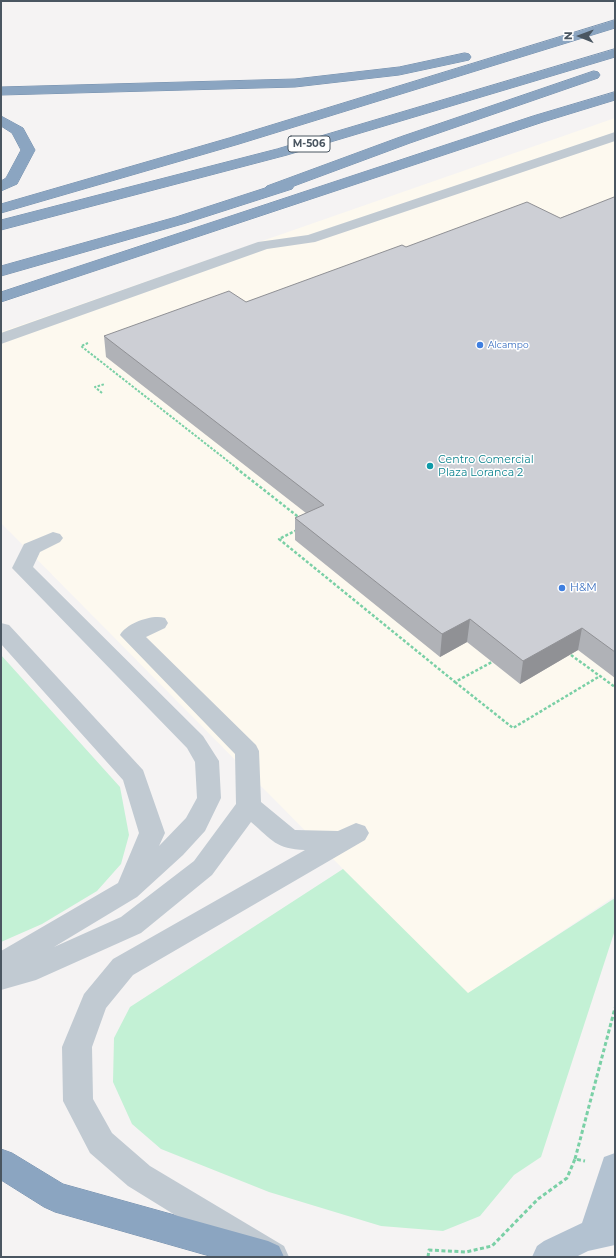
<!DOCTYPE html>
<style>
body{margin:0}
#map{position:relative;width:616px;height:1258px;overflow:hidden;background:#f5f3f3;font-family:Montserrat,sans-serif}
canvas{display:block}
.frame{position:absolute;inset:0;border:2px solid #4a5661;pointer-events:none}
.north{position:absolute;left:560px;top:16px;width:40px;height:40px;-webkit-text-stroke:3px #fff;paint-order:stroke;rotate:271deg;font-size:11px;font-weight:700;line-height:16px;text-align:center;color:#4a5661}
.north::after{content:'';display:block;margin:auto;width:14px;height:18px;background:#4a5661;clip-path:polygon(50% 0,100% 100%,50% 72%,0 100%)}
</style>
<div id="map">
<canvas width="616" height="1258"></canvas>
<div class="frame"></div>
<div class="north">N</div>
</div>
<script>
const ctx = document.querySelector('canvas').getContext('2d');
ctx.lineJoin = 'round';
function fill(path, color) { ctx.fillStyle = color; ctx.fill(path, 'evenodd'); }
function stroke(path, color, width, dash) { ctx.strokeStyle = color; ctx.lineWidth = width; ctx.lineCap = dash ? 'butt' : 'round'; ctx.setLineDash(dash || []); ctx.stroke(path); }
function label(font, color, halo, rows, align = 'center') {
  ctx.font = font + ' Montserrat,sans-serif'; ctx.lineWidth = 3; ctx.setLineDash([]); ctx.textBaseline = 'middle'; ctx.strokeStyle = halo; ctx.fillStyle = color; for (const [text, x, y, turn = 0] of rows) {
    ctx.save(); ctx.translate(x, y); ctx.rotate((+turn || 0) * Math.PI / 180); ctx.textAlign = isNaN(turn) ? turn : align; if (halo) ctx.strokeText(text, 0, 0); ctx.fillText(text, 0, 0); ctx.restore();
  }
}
fill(new Path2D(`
 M615 118V896L468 994 343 869 1 523V332Z`), '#fdf9ef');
fill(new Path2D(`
 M1 655 120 787 129 835 121 864 97 891 42 924 1 942Z
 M343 869 468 993 615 898V930L541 1157 514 1175 480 1216 443 1231 381 1226 269 1192 161 1149 132 1124 113 1082 114 1038 130 1007Z`), '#c3f1d5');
const highway = new Path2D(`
 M615 20V28L239 144 1 213V204L229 138Z
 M615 49V57L287 155 1 230V220L277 149Z
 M465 53 469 54 471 57 469 60 399 75 295 87 1 95V87L295 79 399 67Z
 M594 71 598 72 600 75 598 78 410 143 294 186 292 189 186 223 1 276V266L176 217 265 188 267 186 400 137Z
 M615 92V100L543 122 1 302V292L533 116Z
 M1 116 23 128 35 150 17 184 1 191V181L6 178 21 150 12 133 1 126Z
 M1 1149 12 1153 63 1184 268 1241 279 1246 284 1257H213L55 1212 44 1207 1 1180Z`);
stroke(highway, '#7690ad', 1);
stroke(new Path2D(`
 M88 343 81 346 238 469
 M102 393 95 387 105 384`), '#7ad0a6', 2, [2.5, 1.5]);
stroke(new Path2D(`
 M236 468 301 519
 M297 530 279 539 455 682 492 662
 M571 655 615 687
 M455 682 513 728 600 676`), '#7ad0a6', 2.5, [3, 2]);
stroke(new Path2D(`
 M575 1159 615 1008
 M428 1257 429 1250 466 1252 492 1246 538 1199 567 1178 575 1159 585 1161`), '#7ad0a6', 3, [4, 2.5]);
fill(new Path2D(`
 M615 132V141L315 242 267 249 1 344V333L258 242 308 235Z
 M53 532 60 534 63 538 60 542 40 552 33 567 203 736 219 761 221 798 205 831 183 855 137 897 54 947 121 917 194 861 236 804 235 754 120 635C127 623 152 614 165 618L168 623 165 628 146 637 256 745 259 751 261 802 295 830 338 831 356 823 365 826 369 833 365 840 133 975 106 1008 92 1047 93 1099 112 1133 150 1166 284 1246 289 1257H243L128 1186 90 1153 63 1101 62 1047 84 994 113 959 305 850C276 849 272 840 251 822L212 875 141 933 36 980 1 990V951L118 883 139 833 123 780 1 644V623L9 625 143 770 165 833 159 846 186 818 197 798 195 762 187 748 12 568 24 544Z`), '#c1cad2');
fill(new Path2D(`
 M615 1153V1245L588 1251 576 1257H532L537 1246 544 1241 582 1223 604 1157Z`), '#b3c2d1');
fill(highway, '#8ba5c1');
fill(new Path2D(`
 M615 197V678L578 650 520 684 467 642 440 657 295 540V518L306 513 106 357 104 336 246 302 406 247 560 218Z`), '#b0b2b7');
fill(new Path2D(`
 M470 619 467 642 440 657 442 634Z
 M582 628 578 650 520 684 523 661Z`), '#909195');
const building = new Path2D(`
 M615 197V652L582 628 523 661 470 619 442 634 295 518 324 505 104 336 229 291 246 302 402 245 406 247 527 202 560 218Z`);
fill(building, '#cdcfd5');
stroke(building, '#909195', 1);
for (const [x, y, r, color] of [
 [480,345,4,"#3f7fe0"],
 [430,466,4,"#0f9aa8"],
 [562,588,4,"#3f7fe0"]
]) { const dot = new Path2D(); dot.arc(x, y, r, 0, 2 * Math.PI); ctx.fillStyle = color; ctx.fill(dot); stroke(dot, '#fff', 1.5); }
label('9px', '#366cbe', '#fff', [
 ["Alcampo",488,345]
], 'left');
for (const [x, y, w] of [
 [309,144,42]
]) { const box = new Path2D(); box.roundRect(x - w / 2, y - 8, w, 16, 3); ctx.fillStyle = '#fff'; ctx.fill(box); stroke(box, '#4a5661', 1); }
label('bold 10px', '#4a5661', null, [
 ["M-506",309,144]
]);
label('11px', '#0d838f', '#fff', [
 ["Centro Comercial",438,460],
 ["Plaza Loranca 2",438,473]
], 'left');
label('11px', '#366cbe', '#fff', [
 ["H&M",570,588]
], 'left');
</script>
